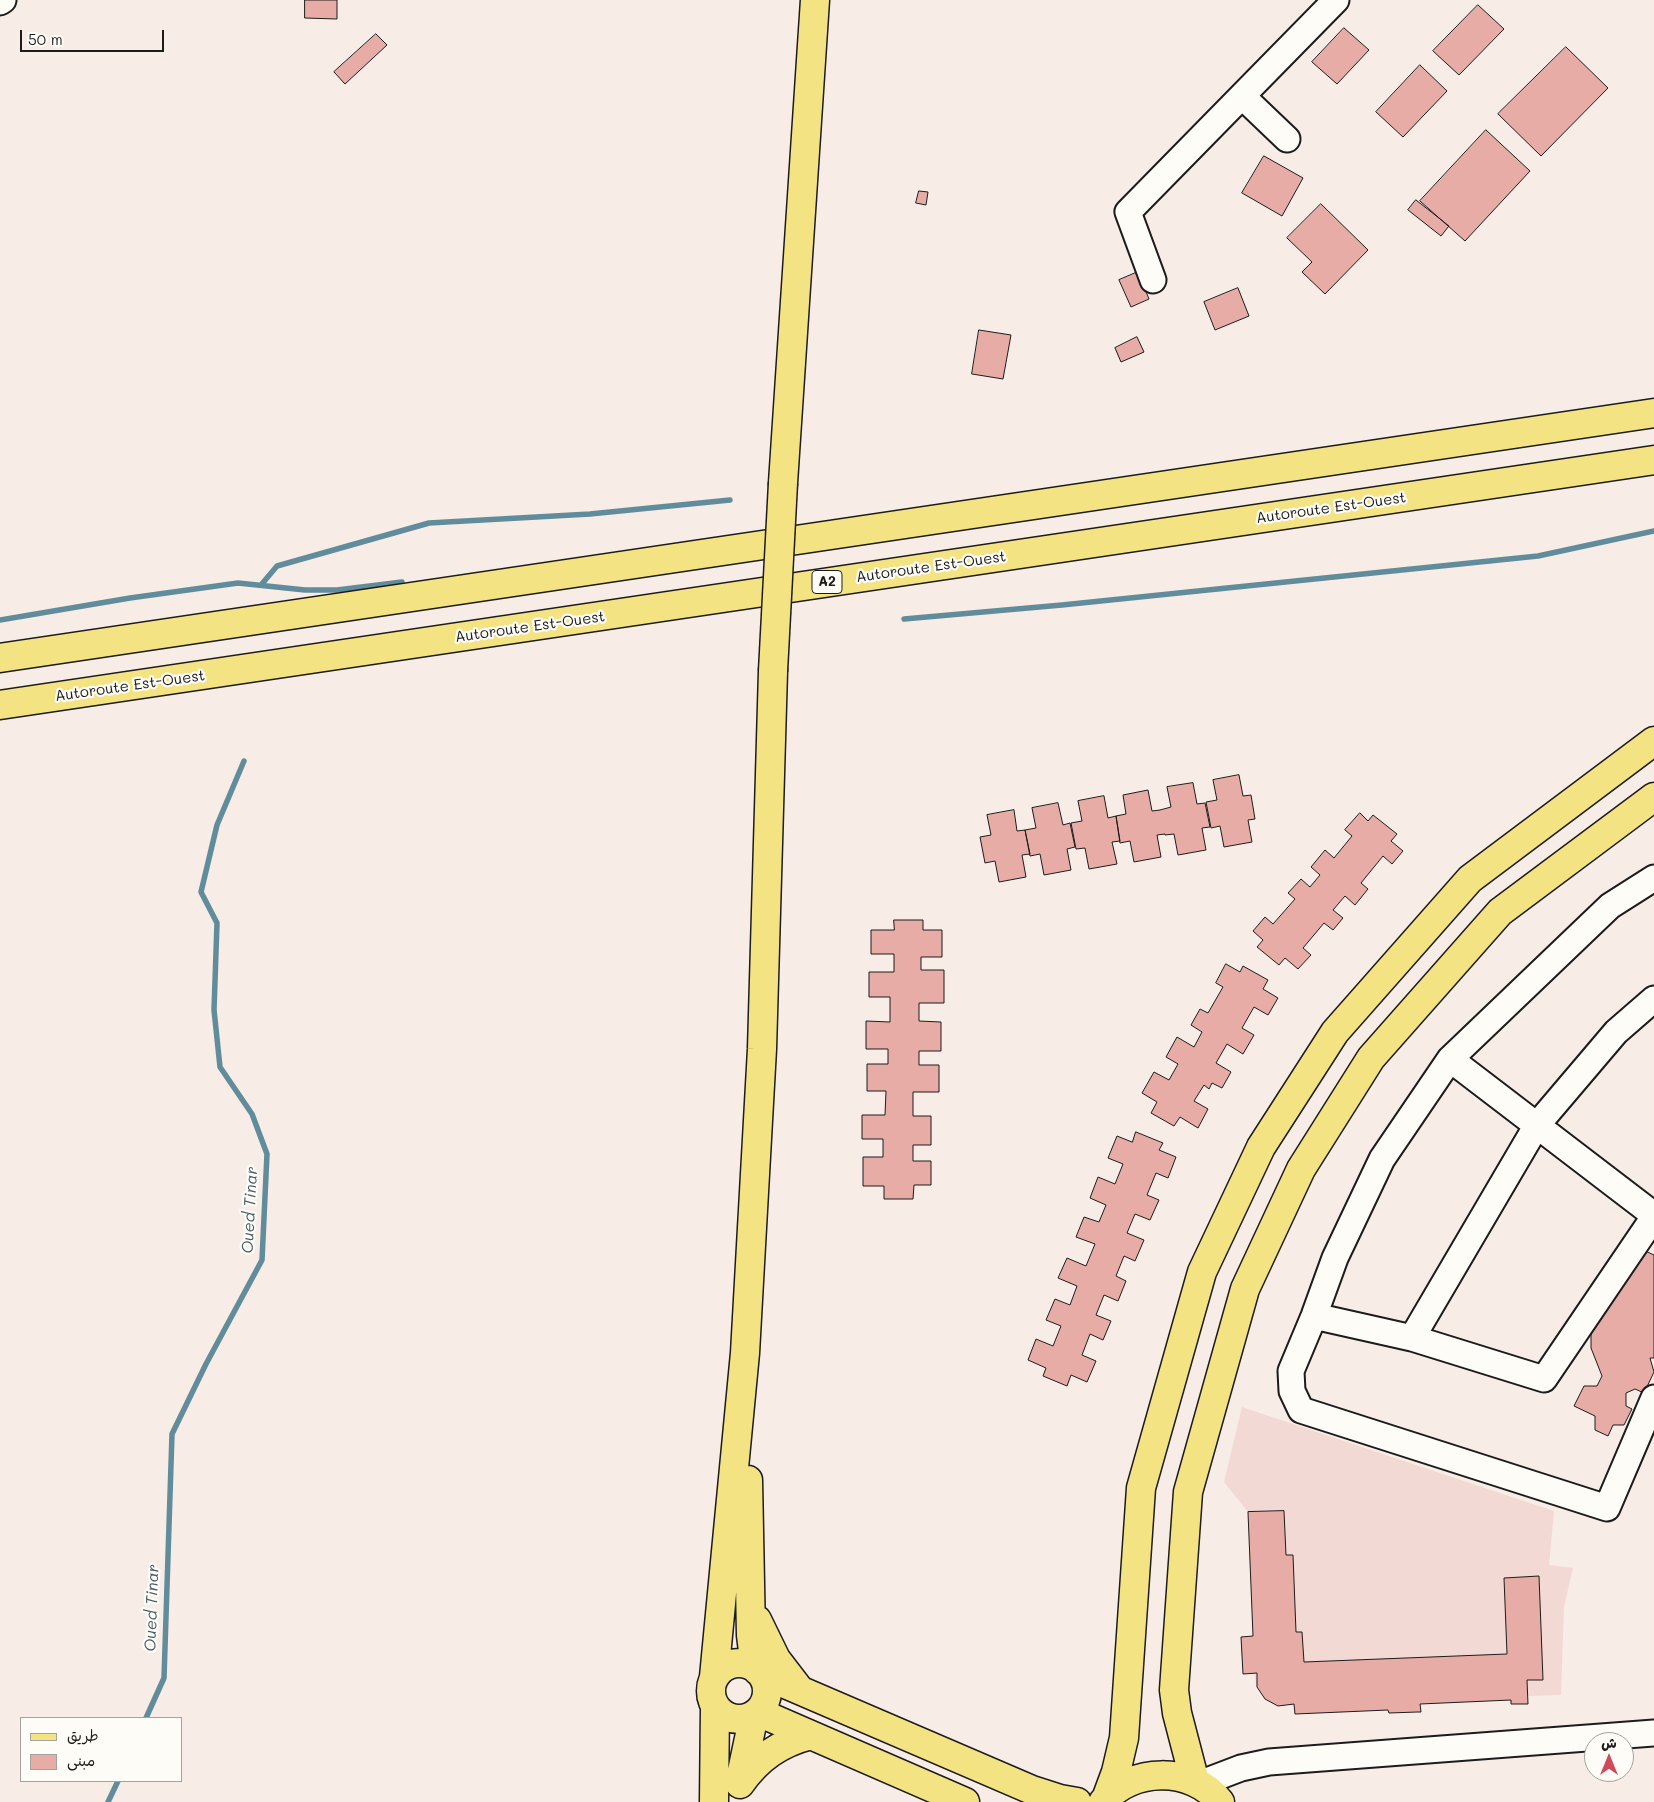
<!DOCTYPE html>
<meta charset="utf-8">
<style>
body{margin:0}
#map{position:relative;width:1654px;height:1802px;overflow:hidden;background:#f8ece7;font-family:Mali,"Playpen Sans Arabic",sans-serif}
canvas{display:block}
.legend{position:absolute;left:20px;top:1717px;width:162px;height:65px;box-sizing:border-box;background:#fdfcf7;border:1px solid #a3a29f;margin:0;padding:6px 9px;list-style:none;font-size:15px;color:#1c1c1c}
.legend li{display:flex;align-items:center;gap:10px;height:25px}
.legend b{width:25px;border:1px solid #a3a29f}
.north{position:absolute;left:1584px;top:1732px;width:50px;height:50px;box-sizing:border-box;background:#fdfcf7;border:1px solid #a3a29f;border-radius:50%;rotate:0deg;font-size:14px;font-weight:700;line-height:20px;text-align:center;color:#1c1c1c}
.north::after{content:'';display:block;margin:auto;width:18px;height:22px;background:#d1495b;clip-path:polygon(50% 0,100% 100%,50% 72%,0 100%)}
.scale{position:absolute;left:20px;top:30px;width:144px;height:22px;box-sizing:border-box;border:2px solid #1c1c1c;border-top:0;padding-left:6px;font-size:15px;line-height:18px;white-space:nowrap;color:#1c1c1c;-webkit-text-stroke:4px #fdfcf7;paint-order:stroke}
</style>
<div id="map">
<canvas width="1654" height="1802"></canvas>
<ul class="legend">
<li><b style="height:6px;background:#f4e382"></b>طريق</li>
<li><b style="height:14px;background:#e6aca5"></b>مبنى</li>
</ul>
<div class="north">ش</div>
<div class="scale">50 m</div>
</div>
<script>
const ctx = document.querySelector('canvas').getContext('2d');
ctx.lineJoin = 'round';
function fill(path, color) { ctx.fillStyle = color; ctx.fill(path, 'evenodd'); }
function stroke(path, color, width, dash) { ctx.strokeStyle = color; ctx.lineWidth = width; ctx.lineCap = dash ? 'butt' : 'round'; ctx.setLineDash(dash || []); ctx.stroke(path); }
function label(font, color, halo, rows, align = 'center') {
  ctx.font = font + ' Mali,sans-serif'; ctx.lineWidth = 4.5; ctx.setLineDash([]); ctx.textBaseline = 'middle'; ctx.strokeStyle = halo; ctx.fillStyle = color; for (const [text, x, y, turn = 0] of rows) {
    ctx.save(); ctx.translate(x, y); ctx.rotate((+turn || 0) * Math.PI / 180); ctx.textAlign = isNaN(turn) ? turn : align; if (halo) ctx.strokeText(text, 0, 0); ctx.fillText(text, 0, 0); ctx.restore();
  }
}
fill(new Path2D(`
 M1242 1407 1554 1511 1549 1565 1573 1568 1564 1607 1561 1695 1528 1696V1704H1511L1510 1700 1421 1704 1417 1712 1389 1713 1388 1710 1295 1714 1294 1705 1278 1706 1265 1699 1257 1687 1254 1674H1243L1241 1637 1253 1636 1248 1512 1224 1482Z`), '#f3d9d3');
stroke(new Path2D(`
 M261 585 277 566 429 523 590 514 730 500
 M904 619 1062 605 1538 556 1654 531
 M0 620 130 598 238 583 305 590H337L402 582
 M146 1718 164 1678 172 1434 206 1364 262 1260 267 1154 252 1114 220 1067 214 1010 217 923 201 892 217 825 244 761
 M108 1802 118 1781`), '#618c9b', 5.5);
const building = new Path2D(`
 M305 0H337V19L305 18Z
 M1478 5 1504 29 1459 75 1433 51Z
 M1344 28 1369 50 1337 84 1312 62Z
 M376 34 387 45 345 84 334 72Z
 M1566 47 1608 88 1541 156 1498 114Z
 M1420 65 1447 91 1403 137 1376 112Z
 M1486 130 1530 171 1465 241 1420 201Z
 M1264 156 1303 178 1282 216 1242 193Z
 M919 191 928 192 926 205 916 203Z
 M1416 200 1449 226 1441 236 1408 210Z
 M1321 204 1368 250 1325 294 1302 272 1312 262 1287 238Z
 M1138 272 1149 299 1131 307 1119 280Z
 M1238 288 1249 316 1215 330 1204 302Z
 M979 330 1011 335 1003 379 972 374Z
 M1137 337 1144 352 1121 362 1115 348Z
 M1239 775 1243 796 1251 795 1255 819 1248 820 1252 842 1224 847 1220 826 1211 828 1206 802 1217 800 1213 780Z
 M1193 783 1197 804 1205 803 1210 827 1202 828 1206 850 1178 855 1174 834 1165 835V834L1157 835 1161 857 1134 862 1130 841 1120 843 1116 816 1126 814 1123 795 1148 790 1152 811 1160 810 1171 807 1167 787Z
 M1104 796 1108 818 1116 816 1120 841 1112 842 1117 864 1089 869 1085 848 1076 849 1071 823 1082 821 1078 801Z
 M1058 803 1063 825 1070 823 1075 847 1067 849 1071 870 1044 875 1040 854 1030 856 1025 830 1036 828 1032 808Z
 M1014 810 1017 831 1025 830 1030 854 1022 855 1026 877 999 882 995 861 985 863 980 837 991 835 987 815Z
 M1360 813 1368 821 1373 815 1397 834 1391 841 1403 851 1392 864 1383 856 1361 883 1368 889 1355 905 1345 896 1333 910 1343 918 1333 930 1324 923 1303 948 1311 955 1298 969 1285 958 1279 965 1257 947 1263 940 1253 931 1265 917 1273 924 1295 899 1288 893 1301 879 1310 887 1320 875 1311 867 1325 850 1334 858 1352 836 1345 830Z
 M894 920H923V930H942V957H921V970H944V1003H919V1021L941 1022V1051H919V1065H939V1092H913V1116H931V1145H913V1161H931V1185H914L913 1199H884V1186H863V1157H883V1139H862V1115H885L886 1091H867V1064H888V1049H866V1021L890 1022V997H869V972H894V954H871V930H894Z
 M1226 964 1240 972 1243 966 1268 980 1263 989 1278 998 1268 1015 1254 1007 1242 1028 1254 1035 1243 1054 1227 1044 1216 1063 1231 1072 1222 1088 1212 1083 1209 1089 1204 1085 1194 1101 1208 1109 1198 1128 1180 1117 1174 1126 1151 1113 1157 1102 1142 1093 1154 1072 1169 1080 1178 1064 1166 1057 1177 1037 1194 1047 1202 1032 1191 1025 1200 1009 1208 1013 1223 987 1216 983Z
 M1136 1132 1163 1143 1159 1150 1176 1157 1168 1178 1156 1173 1147 1195 1159 1200 1150 1220 1135 1214 1127 1233 1144 1240 1135 1261 1124 1256 1116 1276 1126 1281 1118 1301 1104 1295 1096 1315 1111 1321 1103 1340 1090 1334 1082 1355 1096 1361 1087 1382 1071 1375 1067 1386 1043 1376 1046 1368 1028 1360 1036 1339 1053 1346 1061 1326 1046 1320 1055 1299 1070 1305 1077 1286 1058 1278 1067 1258 1086 1266 1095 1244 1076 1237 1084 1217 1099 1222 1106 1205 1090 1198 1098 1177 1115 1184 1123 1164 1108 1158 1117 1136 1132 1142Z
 M1639 1248 1654 1255V1358H1650L1654 1372 1644 1393 1635 1389 1626 1393V1406L1632 1409 1624 1425H1613L1608 1436 1595 1430V1416L1574 1406 1584 1386H1597L1602 1376 1591 1348V1325L1600 1321Z
 M1284 1511 1286 1555H1293L1296 1632H1302L1304 1662 1507 1654 1504 1578 1539 1576 1543 1680H1527L1528 1704H1511V1700L1420 1704 1421 1712H1417L1389 1713 1388 1710 1295 1714 1294 1704 1278 1706 1265 1699 1257 1687V1673L1243 1674 1241 1637 1253 1636 1248 1512Z`);
fill(building, '#e6aca5');
stroke(building, '#1c1c1c', 1);
const minor = new Path2D(`
 M0 2 3 0
 M1242 96 1287 139
 M1153 280 1128 212 1336 0
 M1654 878 1610 906 1450 1059 1382 1159 1335 1258 1314 1316 1291 1371 1292 1391 1301 1410 1607 1508 1654 1398
 M1450 1059 1654 1215
 M1314 1316 1412 1338 1537 1125 1616 1032 1654 999
 M1412 1338 1544 1379 1654 1217
 M1199 1784 1241 1768 1269 1762 1654 1733`);
const major = new Path2D(`
 M783 483 815 0
 M748 1480 751 1635 754 1659 758 1671
 M757 1620 776 1659 799 1689
 M711 1691a28 28 0 1 1 56 0a28 28 0 1 1-56 0Z
 M762 1674 1032 1790 1060 1799 1077 1802
 M714 1677 745 1353 762 1049 773 671
 M758 1712 965 1802
 M740 1781 754 1715
 M1195 1782 1177 1713 1174 1690 1188 1492 1245 1289 1301 1169 1371 1058 1500 912 1654 797
 M740 1784C758 1758 780 1743 811 1735
 M1106 1799 1116 1772 1124 1738 1141 1488 1202 1272 1261 1147 1335 1032 1470 879 1654 741
 M714 1802 715 1707
 M1103 1802C1131 1767 1192 1766 1220 1802`);
const highway = new Path2D(`
 M0 658 1654 413
 M0 705 1654 460`);
stroke(minor, '#1c1c1c', 29);
stroke(major, '#1c1c1c', 31);
stroke(highway, '#1c1c1c', 31);
stroke(minor, '#fdfcf7', 25);
stroke(major, '#f4e382', 28);
stroke(highway, '#f4e382', 28);
const majorBridge = new Path2D(`
 M773 671 783 483`);
stroke(majorBridge, '#1c1c1c', 31, []);
stroke(majorBridge, '#f4e382', 28);
for (const [x, y, w] of [
 [827,582,30]
]) { const box = new Path2D(); box.roundRect(x - w / 2, y - 11.5, w, 23, 4); ctx.fillStyle = '#fdfcf7'; ctx.fill(box); stroke(box, '#1c1c1c', 1); }
label('bold 14px', '#1c1c1c', null, [
 ["A2",827,582]
]);
label('15px', '#1c1c1c', '#fdfcf7', [
 ["Autoroute Est-Ouest",1331,508,-8],
 ["Autoroute Est-Ouest",931,567,-8],
 ["Autoroute Est-Ouest",530,627,-8],
 ["Autoroute Est-Ouest",130,686,-8]
]);
label('italic 16px', '#445d66', '#fdfcf7', [
 ["Oued Tinar",250,1210,-87],
 ["Oued Tinar",152,1608,-88]
]);
</script>
